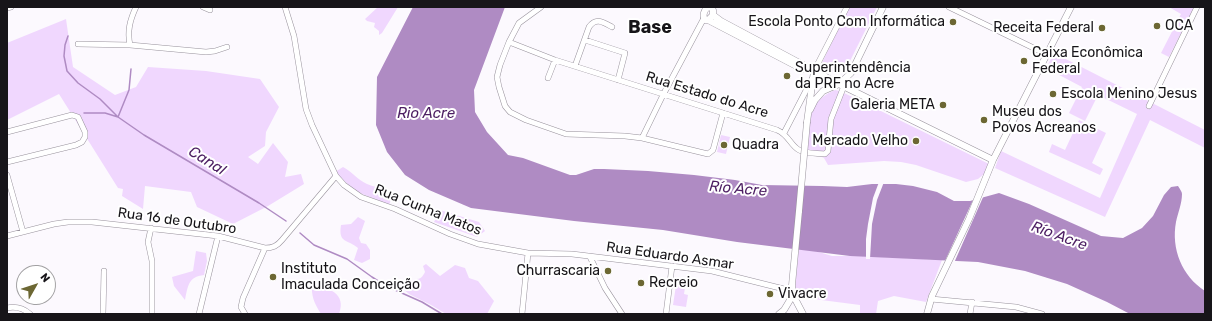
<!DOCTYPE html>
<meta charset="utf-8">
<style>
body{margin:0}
#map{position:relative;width:1212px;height:321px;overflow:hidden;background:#fcf9fe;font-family:Rubik,sans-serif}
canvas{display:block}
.frame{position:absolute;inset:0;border:8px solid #171519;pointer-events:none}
.north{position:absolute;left:16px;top:265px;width:40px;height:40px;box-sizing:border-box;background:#fff;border:1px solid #a2a1a3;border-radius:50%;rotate:51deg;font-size:11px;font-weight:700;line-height:16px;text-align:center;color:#171519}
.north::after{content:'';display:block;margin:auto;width:14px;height:18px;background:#6c6733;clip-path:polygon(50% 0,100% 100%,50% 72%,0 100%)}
</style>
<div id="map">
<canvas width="1212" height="321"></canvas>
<div class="frame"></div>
<div class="north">N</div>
</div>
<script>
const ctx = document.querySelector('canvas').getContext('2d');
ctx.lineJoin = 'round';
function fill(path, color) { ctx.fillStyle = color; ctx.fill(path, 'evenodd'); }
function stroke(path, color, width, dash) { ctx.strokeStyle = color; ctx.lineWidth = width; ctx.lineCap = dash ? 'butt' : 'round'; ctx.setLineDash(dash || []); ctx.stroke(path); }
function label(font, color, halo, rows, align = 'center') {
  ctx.font = font + ' Rubik,sans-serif'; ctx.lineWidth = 4; ctx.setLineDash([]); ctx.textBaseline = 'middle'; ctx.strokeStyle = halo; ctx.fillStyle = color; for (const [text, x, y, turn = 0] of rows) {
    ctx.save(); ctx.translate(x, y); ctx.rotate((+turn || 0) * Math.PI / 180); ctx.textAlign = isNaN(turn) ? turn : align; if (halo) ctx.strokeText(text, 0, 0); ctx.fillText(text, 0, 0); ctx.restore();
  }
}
fill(new Path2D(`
 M378 7H398L382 33 379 35V31L374 27 375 23 367 21 365 19Z
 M849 7H877L847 67 843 72 827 73 820 67Z
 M1169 7H1192L1194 8 1169 57 1161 53 1181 14Z
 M66 19 73 67 115 95 136 87 148 67 206 71 260 79 279 107 266 132 265 146 248 157 258 164 273 143 288 162 285 177 301 174 304 184 268 206 233 224 197 207 191 192 145 186 143 209 122 196 123 189 118 188 59 94 7 120V43Z
 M1054 53 1205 130V148L1150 120 1105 217 995 168 1001 151 1100 198 1137 114 1098 95 1085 121 1069 113 1082 87 1046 68Z
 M835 90 840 91 989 164 984 174 978 179 966 182 916 165 901 162 884 161 828 165 824 158 807 150C809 124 807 101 835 90Z
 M1079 120 1106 133 1092 163 1103 169 1100 175 1049 152 1052 144 1065 150Z
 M721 135 730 137 726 154 717 152Z
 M343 167C351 171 358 180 367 184 378 189 384 185 393 195L389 205 355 191 335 172Z
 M440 210 479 222 485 231 477 237 434 222Z
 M358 217 365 221 359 238 361 243 366 244 370 250V259L362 263 354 260 358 248C348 239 338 244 341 225L351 224Z
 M799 246 832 256H862L942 260 926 302 894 296 878 301 876 314H860V305L798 297 795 289Z
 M196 251 206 253 207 261 204 275C188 277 188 286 185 300L174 286 172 277 193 271Z
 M426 264 440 276 455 265 465 268 469 278 478 281 494 301 487 314H446L431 305 409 294 402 288C405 286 408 283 411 281 418 277 420 282 425 272L423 266Z
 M677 279 686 281 684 294 688 295 686 307 673 305Z
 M312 283C328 288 347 293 339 314H321C314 303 311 296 312 283Z`), '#f0d7fe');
fill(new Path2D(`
 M413 7H505L474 90 475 112 487 132 508 155 523 158 570 175H576L594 169H604L648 171 694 175 735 180 762 185 822 186 847 187 872 184H896L913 186 937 192 954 201H970L999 193 1029 204 1101 236 1123 238 1142 228 1153 216 1164 195 1171 187 1178 186C1180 189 1182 192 1182 194 1182 203 1178 213 1176 222 1171 249 1182 276 1205 291V314H1130L1107 302 1067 284 1025 271 978 262 850 256 737 242 663 230 574 221 471 208 429 190 405 175 387 152 376 125 377 77Z`), '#af8bc3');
fill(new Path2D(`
 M879 182H884L877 200 872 224 870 259H866V239L868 224 873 198Z
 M984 195 954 263H944L974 198Z`), '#fcf9fe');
stroke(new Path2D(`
 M68 36 65 45 64 56 67 71 78 83 100 99 118 117 144 135 259 203 286 221
 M84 113H105L118 117 129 90 131 69
 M300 233 314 245 347 259 372 277 386 286 422 302 442 314`), '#af8bc3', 1.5);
const minor = new Path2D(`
 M203 7 210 10
 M285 7 294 36 306 109 312 125 336 176 344 185 361 197 395 209 450 234 478 244 528 253 572 254 712 271 792 291
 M541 7 519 23 509 42 500 65 497 77 499 87 505 106 510 112 526 120 566 134 625 136 642 138 708 154 713 150 723 113
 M949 7 1046 54
 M7 8 11 7
 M585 40 625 53 618 80
 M509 42 555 60 777 130C789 135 790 145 799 150 806 154 817 153 825 154L828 151 831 119 844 86
 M78 44 130 45 206 52 215 51 227 47
 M130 45C127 31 130 20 136 7
 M575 66 589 27C596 17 603 22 612 27
 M814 71 847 7
 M548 78 555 60
 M1149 106 1197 7
 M7 132 72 115 78 117 85 132V137L82 142 76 145 7 162
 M784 133 812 79
 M642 138 663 95 704 18
 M7 175 23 232
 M151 228 148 242 152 261V314
 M7 236 54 224 68 222H92L218 236 265 248C273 248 277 246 282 240L336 176
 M590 257 605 288 622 314
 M931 299 1016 307 1042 314
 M7 308C16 306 23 308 30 314
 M103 314 104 271
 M199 314 218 236
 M245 314 241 307 243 298 265 248
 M522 314 528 253
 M666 314 672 266
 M970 314 972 302`);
const major = new Path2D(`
 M708 7C704 10 702 16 705 20H708L713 15V10L710 7
 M713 15 721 21 839 84 993 160
 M708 20 802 69 810 70
 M810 110 815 100 823 91 839 84 851 73 883 7
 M807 122 814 71
 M793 295 803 314
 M779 314 784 310 793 295 792 285 799 211
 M927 314 932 296 969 219 993 160 1071 7`);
stroke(minor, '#98929c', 6);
stroke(major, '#98929c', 7);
stroke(minor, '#fff', 5);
stroke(major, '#fff', 6);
const majorBridge = new Path2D(`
 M799 211 807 122`);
stroke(majorBridge, '#98929c', 7, []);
stroke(majorBridge, '#fff', 6);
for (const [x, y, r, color] of [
 [953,22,4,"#6c6733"],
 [1157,26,4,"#6c6733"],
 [1102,28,4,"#6c6733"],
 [1024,61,4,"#6c6733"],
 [787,76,4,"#6c6733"],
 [1053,94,4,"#6c6733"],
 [943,105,4,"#6c6733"],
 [984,120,4,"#6c6733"],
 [916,141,4,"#6c6733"],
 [724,145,4,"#6c6733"],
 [608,271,4,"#6c6733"],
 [273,277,4,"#6c6733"],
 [641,283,4,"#6c6733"],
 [770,294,4,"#6c6733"]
]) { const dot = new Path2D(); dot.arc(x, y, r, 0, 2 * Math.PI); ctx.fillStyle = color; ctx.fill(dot); stroke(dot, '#fff', 1.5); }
label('14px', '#171519', '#fff', [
 ["Escola Ponto Com Informática",945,22,"right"],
 ["OCA",1165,26],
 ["Receita Federal",1094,28,"right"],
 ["Caixa Econômica",1032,53],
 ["Federal",1032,69],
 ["Superintendência",795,68],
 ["da PRF no Acre",795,84],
 ["Escola Menino Jesus",1061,94],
 ["Galeria META",935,105,"right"],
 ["Museu dos",992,112],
 ["Povos Acreanos",992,128],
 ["Mercado Velho",908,141,"right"],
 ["Quadra",732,145],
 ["Instituto",281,269],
 ["Imaculada Conceição",281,285],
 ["Churrascaria",600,271,"right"],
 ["Recreio",649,283],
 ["Vivacre",778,294]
], 'left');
label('14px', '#171519', '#fff', [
 ["Rua Estado do Acre",707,95,17],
 ["Rua Cunha Matos",428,210,22],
 ["Rua 16 de Outubro",177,221,8],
 ["Rua Eduardo Asmar",670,256,8]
]);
label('italic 15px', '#4c1e62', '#fff', [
 ["Rio Acre",426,114],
 ["Canal",207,161,32],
 ["Río Acre",738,189,5],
 ["Río Acre",1059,236,20]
]);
label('bold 18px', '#171519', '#fff', [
 ["Base",650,28]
]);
</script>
